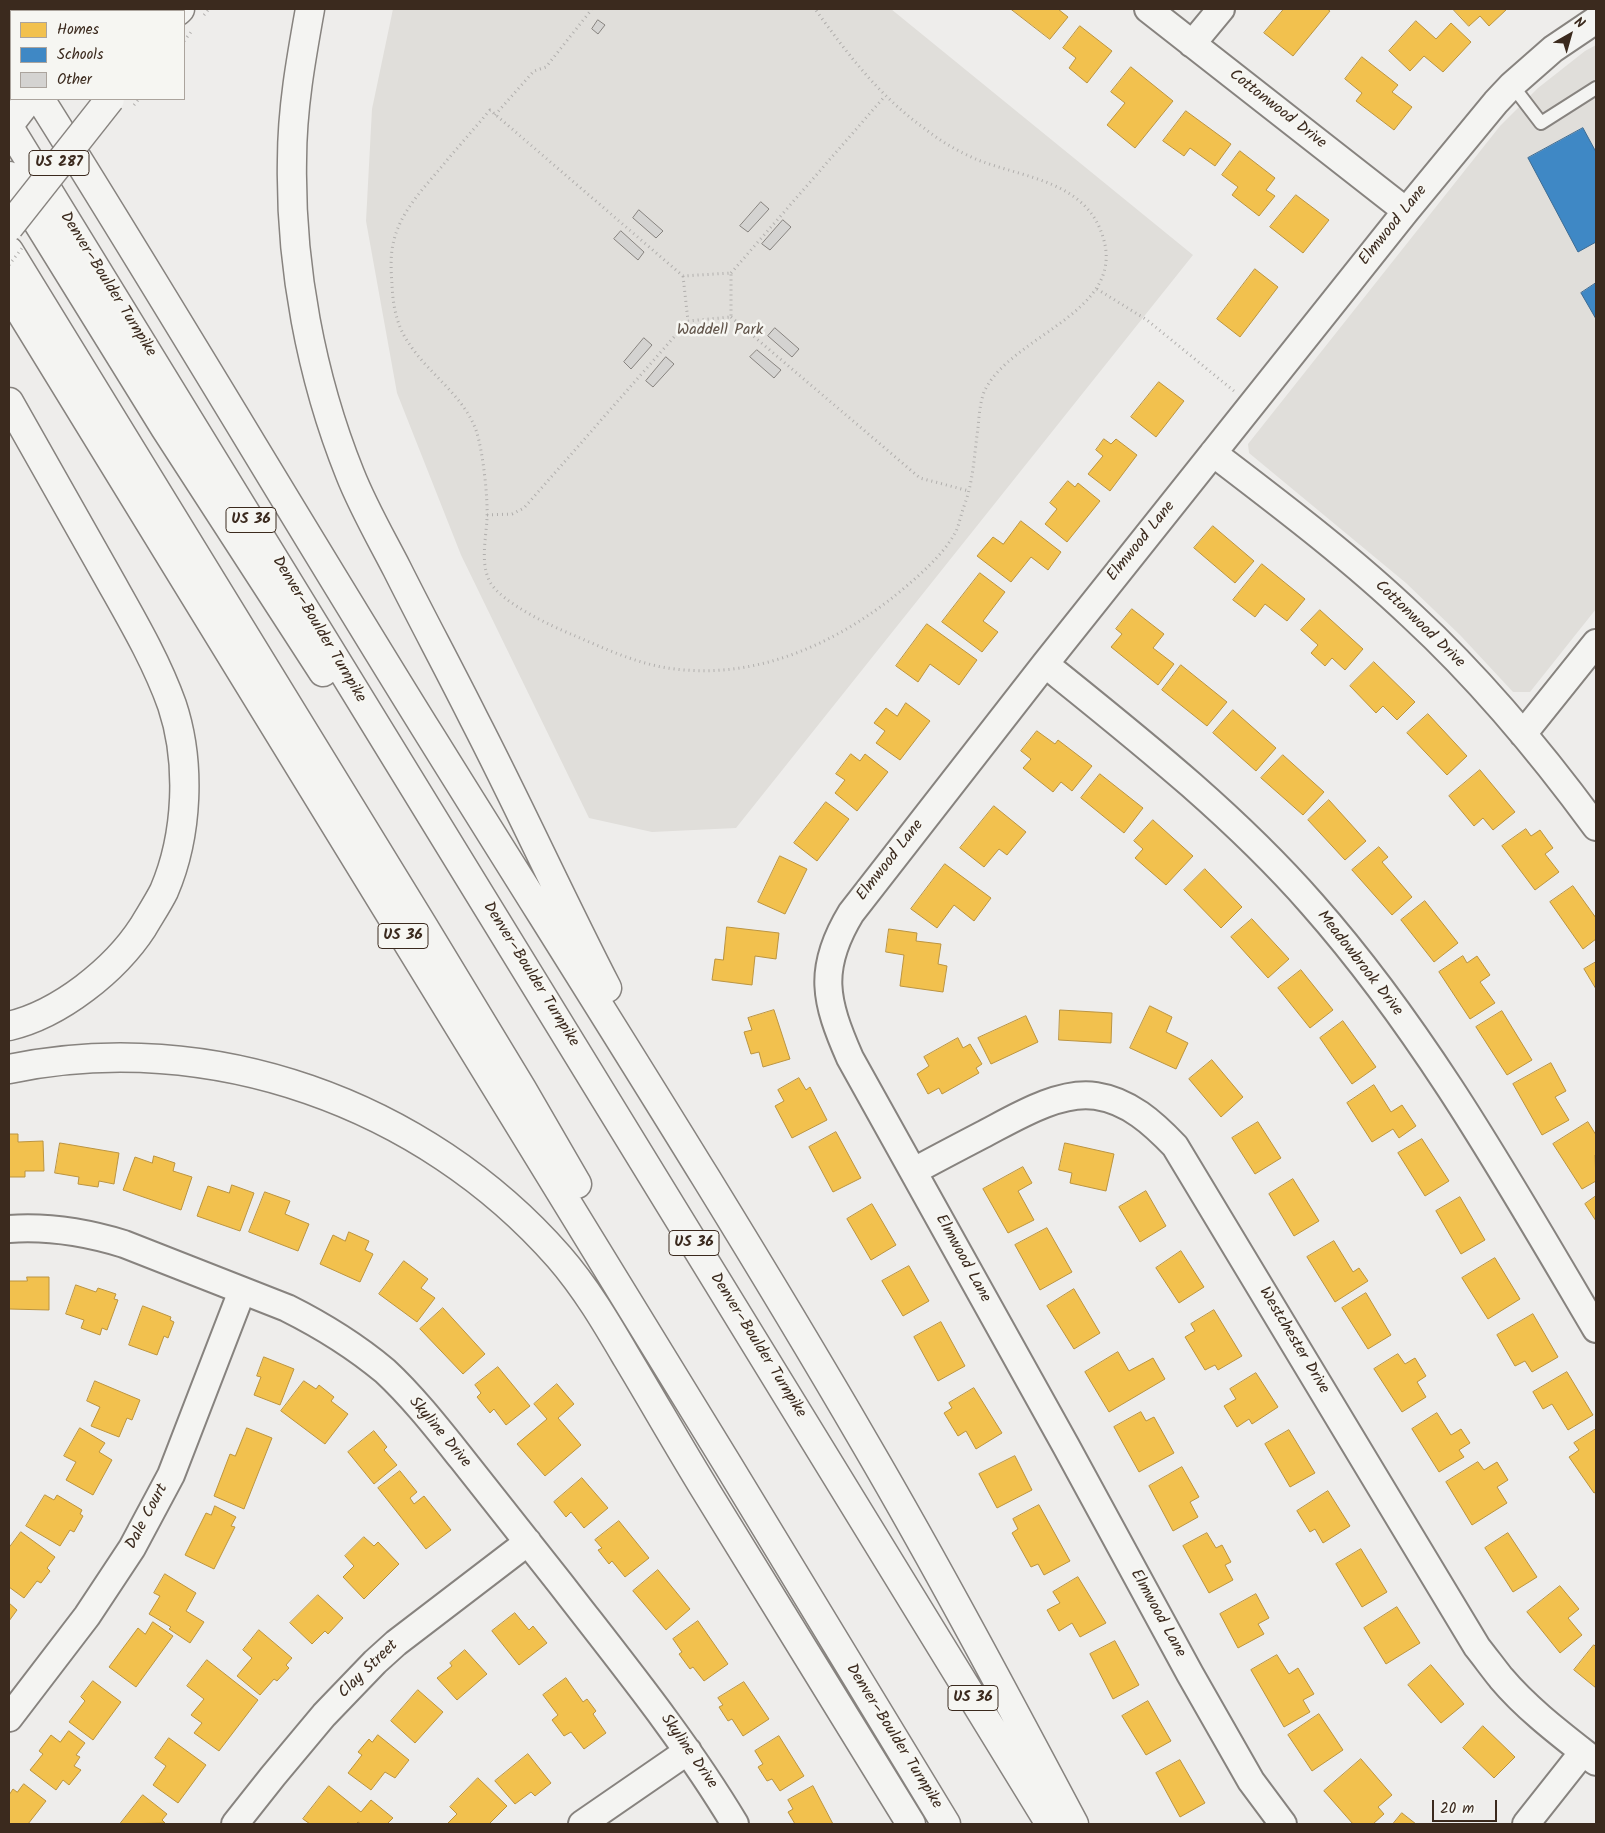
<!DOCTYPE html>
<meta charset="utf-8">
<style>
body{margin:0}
#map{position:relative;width:1605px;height:1833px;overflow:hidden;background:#eeedeb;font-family:Kalam,sans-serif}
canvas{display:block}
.frame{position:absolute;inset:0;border:10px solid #3b2a1e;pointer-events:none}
.legend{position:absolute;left:10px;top:10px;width:175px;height:90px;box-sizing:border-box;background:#f6f6f2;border:1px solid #aba49d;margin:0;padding:6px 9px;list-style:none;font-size:15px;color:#3b2a1e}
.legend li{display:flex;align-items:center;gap:10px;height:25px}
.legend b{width:25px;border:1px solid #aba49d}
.north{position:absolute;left:1545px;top:10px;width:50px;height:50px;-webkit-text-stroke:4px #f6f6f2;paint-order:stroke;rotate:38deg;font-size:14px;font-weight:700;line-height:20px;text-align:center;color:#3b2a1e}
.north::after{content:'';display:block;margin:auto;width:18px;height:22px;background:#3b2a1e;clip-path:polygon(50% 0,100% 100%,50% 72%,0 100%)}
.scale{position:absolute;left:1432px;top:1800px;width:65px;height:22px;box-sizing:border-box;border:2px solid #3b2a1e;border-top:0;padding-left:6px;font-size:15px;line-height:18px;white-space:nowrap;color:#3b2a1e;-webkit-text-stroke:4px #f6f6f2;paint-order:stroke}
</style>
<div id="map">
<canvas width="1605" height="1833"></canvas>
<div class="frame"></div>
<ul class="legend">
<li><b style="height:14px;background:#f2c14e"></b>Homes</li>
<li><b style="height:14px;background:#3f88c5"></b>Schools</li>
<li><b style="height:14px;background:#d4d3d1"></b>Other</li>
</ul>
<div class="north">N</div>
<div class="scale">20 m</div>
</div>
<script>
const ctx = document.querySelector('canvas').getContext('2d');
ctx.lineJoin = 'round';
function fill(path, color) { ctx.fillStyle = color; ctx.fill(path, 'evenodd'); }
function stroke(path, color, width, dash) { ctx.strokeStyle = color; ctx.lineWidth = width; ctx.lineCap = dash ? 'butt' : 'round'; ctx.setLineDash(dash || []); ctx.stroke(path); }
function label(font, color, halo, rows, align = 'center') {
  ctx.font = font + ' Kalam,sans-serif'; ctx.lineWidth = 5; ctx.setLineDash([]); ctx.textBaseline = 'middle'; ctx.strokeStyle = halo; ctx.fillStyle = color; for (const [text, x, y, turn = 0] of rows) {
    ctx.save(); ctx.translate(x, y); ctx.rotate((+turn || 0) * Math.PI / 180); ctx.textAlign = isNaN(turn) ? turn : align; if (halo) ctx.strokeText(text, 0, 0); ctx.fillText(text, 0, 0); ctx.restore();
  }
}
fill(new Path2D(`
 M393 9H891L1193 255 736 828 652 832 589 818 461 555 397 393 366 221 372 109Z
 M1596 45V609L1530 692H1513L1460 635 1406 583 1249 453 1248 444 1500 126 1538 88 1585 51Z`), '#e0deda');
const homes = new Path2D(`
 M1011 9H1058L1068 17 1050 39Z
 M1284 9H1327L1330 11 1293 56 1264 33Z
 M1453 9H1507L1489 26 1480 16 1469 26Z
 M1416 21 1436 39 1451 23 1471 42 1443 72 1424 56 1410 71 1389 51Z
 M1080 26 1112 51 1087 83 1069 68 1076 58 1063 48Z
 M1362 57 1398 85 1392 92 1412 107 1394 130 1356 101 1362 93 1345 79Z
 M1131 67 1173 101 1135 148 1107 125 1125 103 1111 92Z
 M1186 111 1231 144 1215 166 1190 148 1184 156 1163 141Z
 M1240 151 1275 178 1266 190 1275 196 1259 216 1232 195 1238 187 1222 175Z
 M1296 195 1329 220 1303 253 1270 227Z
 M1255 269 1278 287 1240 337 1217 319Z
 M1159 382 1184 401 1156 437 1131 417Z
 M1104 439 1111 444 1116 439 1137 455 1110 491 1088 474 1103 456 1096 450Z
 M1068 481 1075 487 1078 483 1100 501 1067 542 1045 524 1057 509 1050 503Z
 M1021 521 1061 552 1048 570 1031 557 1011 582 977 556 993 537 1003 544Z
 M1213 526 1254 561 1235 583 1194 548Z
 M1262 564 1305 599 1287 621 1265 604 1255 617 1233 600Z
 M980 573 1005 592 983 621 998 632 982 652 942 622Z
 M1132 609 1164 634 1153 648 1174 664 1158 685 1111 647 1122 634 1116 629Z
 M1320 610 1363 649 1345 670 1332 658 1325 666 1311 653 1318 645 1301 630Z
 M927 624 977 660 959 685 930 664 918 682 896 666Z
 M1374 662 1415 702 1397 720 1383 706 1376 713 1350 686Z
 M1181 665 1227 702 1207 726 1162 690Z
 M906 703 930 721 900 760 876 743 885 731 874 723 886 708 897 716Z
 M1233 710 1276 748 1256 771 1213 733Z
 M1428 714 1467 756 1447 775 1407 733Z
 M1037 731 1055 744 1058 740 1092 766 1072 791 1061 782 1053 792 1023 768 1031 759 1021 751Z
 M851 754 860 761 865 754 888 772 857 811 835 793 845 780 836 774Z
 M1283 755 1324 792 1303 815 1261 778Z
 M1480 770 1515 812 1493 830 1483 818 1474 826 1449 796Z
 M1100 774 1143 808 1124 833 1081 798Z
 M1329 800 1366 841 1345 860 1308 820Z
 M826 802 849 819 817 861 794 843Z
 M994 806 1026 832 1007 855 999 849 984 867 960 848Z
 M1153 820 1193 856 1166 885 1135 858 1143 849 1134 841Z
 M1526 829 1531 836 1540 830 1553 848 1545 854 1559 872 1535 890 1502 846Z
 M1379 847 1388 857 1382 862 1412 897 1392 915 1352 870Z
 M780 856 807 869 785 914 758 902Z
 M945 864 991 898 974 921 954 905 937 928 911 909Z
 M1205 869 1242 907 1221 928 1184 890Z
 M1573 886 1596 918V939L1583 949 1550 902Z
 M1425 901 1458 943 1434 962 1401 920Z
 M1252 919 1289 959 1268 978 1231 937Z
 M727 927 779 933 776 959 755 956 752 985 712 980 715 959 723 960Z
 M889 929 917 933 916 941 941 944 938 964 947 966 943 992 900 986 904 955 886 952Z
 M1463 956 1467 963 1477 956 1490 975 1480 982 1495 1003 1470 1019 1439 972Z
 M1596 962V989L1584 969Z
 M1301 970 1333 1010 1310 1028 1278 988Z
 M1150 1006 1172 1017 1166 1032 1188 1043 1176 1069 1130 1048Z
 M774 1010 790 1059 763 1067 759 1052 751 1054 744 1032 752 1030 748 1018Z
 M1060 1010 1112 1013 1111 1043 1059 1040Z
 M1502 1011 1532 1060 1507 1075 1476 1027Z
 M1026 1016 1038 1042 991 1064 978 1038Z
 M1343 1021 1376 1067 1352 1084 1320 1038Z
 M958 1038 963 1048 970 1044 982 1064 976 1068 979 1073 942 1094 939 1088 928 1094 917 1074 929 1066 924 1057Z
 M1212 1060 1243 1097 1221 1117 1189 1079Z
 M1551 1063 1566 1091 1555 1097 1569 1120 1542 1135 1513 1084Z
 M799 1078 806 1090 810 1087 827 1120 792 1138 775 1106 784 1101 778 1090Z
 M1374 1085 1391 1112 1402 1105 1416 1126 1399 1138 1393 1129 1372 1142 1347 1103Z
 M1258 1122 1281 1158 1255 1174 1232 1138Z
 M1588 1122 1596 1135V1154L1595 1155 1596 1181 1582 1189 1553 1144Z
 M836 1132 861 1178 833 1192 809 1147Z
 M9 1134H18V1142L43 1141 44 1171H25V1177H9Z
 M1422 1139 1449 1181 1425 1196 1398 1153Z
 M60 1143 119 1153 114 1184 99 1181 98 1187 78 1184 79 1177 55 1173Z
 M1065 1143 1114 1154 1106 1191 1070 1183 1072 1173 1059 1170Z
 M154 1156 175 1163 173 1171 192 1177 181 1210 123 1190 135 1157 152 1163Z
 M1023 1167 1032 1183 1018 1191 1034 1220 1008 1233 983 1189Z
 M1293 1179 1319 1221 1294 1236 1269 1194Z
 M232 1185 254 1193 240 1231 197 1216 208 1186 229 1193Z
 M1146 1191 1166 1226 1140 1242 1119 1207Z
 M265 1192 290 1201 285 1214 309 1224 298 1251 249 1232Z
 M1596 1196V1221L1585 1204Z
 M1460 1197 1485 1240 1461 1254 1436 1211Z
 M872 1204 896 1245 871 1260 847 1219Z
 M1047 1228 1072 1272 1040 1290 1015 1245Z
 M349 1232 369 1241 365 1250 373 1254 360 1282 320 1264 333 1235 345 1241Z
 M1334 1241 1353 1272 1359 1268 1368 1281 1335 1302 1307 1257Z
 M1181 1251 1204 1287 1179 1303 1156 1268Z
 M1495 1258 1520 1299 1488 1319 1462 1278Z
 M404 1261 428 1279 421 1288 435 1298 417 1322 379 1294Z
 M909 1266 929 1301 903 1316 882 1281Z
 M27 1277H49V1310L9 1309V1281H27Z
 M76 1285 96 1292 98 1288 116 1294 114 1299 118 1300 107 1330 102 1328 100 1335 81 1328 84 1320 66 1314Z
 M1074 1289 1100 1333 1074 1349 1047 1306Z
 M1366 1293 1391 1335 1368 1349 1342 1308Z
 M143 1306 171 1317 170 1320 174 1322 168 1338 164 1336 157 1355 129 1345Z
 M443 1308 485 1354 463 1374 420 1329Z
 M1214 1310 1242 1356 1218 1370 1215 1365 1205 1370 1185 1337 1195 1331 1191 1324Z
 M1533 1314 1558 1357 1532 1372 1525 1361 1515 1366 1497 1335Z
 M941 1322 965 1366 938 1381 914 1337Z
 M1118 1352 1129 1371 1153 1358 1165 1379 1109 1412 1085 1372Z
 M1398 1354 1405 1364 1415 1358 1426 1376 1417 1382 1426 1397 1402 1412 1374 1369Z
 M264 1357 294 1369 280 1405 254 1395 261 1377 257 1376Z
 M498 1367 530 1406 506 1425 494 1409 490 1413 477 1397 481 1393 475 1385Z
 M1567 1372 1593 1415 1568 1430 1552 1404 1543 1409 1533 1392Z
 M1256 1373 1278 1407 1252 1424 1249 1419 1237 1427 1224 1406 1236 1399 1230 1389Z
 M95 1381 140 1400 132 1420 127 1418 119 1437 91 1426 100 1407 87 1401Z
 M304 1381 316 1389 319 1385 334 1397 331 1401 348 1414 325 1444 281 1411Z
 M557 1384 574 1404 558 1418 581 1445 545 1476 517 1444 547 1419 534 1404Z
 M974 1388 1002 1433 976 1449 966 1431 958 1436 944 1413 952 1408 949 1403Z
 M1141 1412 1146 1421 1154 1417 1174 1453 1139 1472 1114 1427Z
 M1437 1413 1451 1435 1461 1429 1470 1443 1459 1450 1464 1457 1439 1472 1412 1429Z
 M80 1428 105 1443 99 1452 112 1460 93 1495 66 1480 76 1462 64 1456Z
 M247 1428 272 1438 244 1509 214 1496 230 1454 235 1456Z
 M1596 1429V1492L1594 1493 1569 1457 1579 1450 1574 1443Z
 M1289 1430 1315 1473 1290 1487 1265 1444Z
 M374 1431 387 1447 384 1450 397 1465 374 1484 348 1452Z
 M1015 1456 1032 1490 997 1508 979 1474Z
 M1478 1462 1484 1470 1497 1462 1508 1480 1497 1487 1507 1503 1472 1525 1446 1482Z
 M1182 1467 1199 1497 1190 1502 1198 1517 1173 1531 1149 1486Z
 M400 1471 417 1492 410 1498 414 1504 424 1496 451 1530 426 1549 378 1488Z
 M582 1478 608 1508 584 1528 571 1512 566 1517 554 1502Z
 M1328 1491 1350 1526 1323 1543 1315 1529 1310 1532 1297 1511Z
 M45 1495 54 1500 57 1495 82 1510 80 1514 83 1516 74 1532 70 1530 60 1546 26 1526Z
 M1039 1505 1070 1561 1044 1575 1038 1564 1031 1567 1012 1533 1018 1529 1013 1519Z
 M215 1506 236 1517 231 1526 235 1527 214 1569 185 1555 206 1513 211 1515Z
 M619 1521 649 1558 625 1577 612 1561 609 1564 598 1550 602 1548 595 1540Z
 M21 1532 55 1557 47 1568 50 1571 41 1583 37 1581 24 1598 9 1587V1548Z
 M1207 1533 1216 1548 1222 1545 1231 1562 1225 1565 1233 1580 1209 1593 1183 1546Z
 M1508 1533 1537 1577 1513 1592 1485 1548Z
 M364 1537 374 1546 378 1542 399 1564 364 1599 343 1577 354 1566 345 1556Z
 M1361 1549 1387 1592 1362 1607 1336 1564Z
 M658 1570 690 1609 666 1630 633 1591Z
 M165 1574 196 1593 186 1611 204 1622 190 1643 169 1629 171 1627 149 1614 160 1596 154 1593Z
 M1078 1577 1106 1623 1080 1637 1072 1623 1059 1631 1047 1610 1060 1603 1053 1592Z
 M1560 1586 1579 1609 1568 1618 1582 1635 1560 1653 1527 1612Z
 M1256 1594 1269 1618 1258 1624 1264 1634 1238 1648 1220 1614Z
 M318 1595 343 1618 328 1634 325 1631 312 1644 290 1623Z
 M9 1603 17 1610 9 1621Z
 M1397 1607 1420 1643 1386 1664 1364 1628Z
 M515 1613 529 1630 533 1626 547 1643 519 1665 492 1631Z
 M698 1621 728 1664 704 1681 693 1667 690 1669 679 1654 682 1652 673 1639Z
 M153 1622 173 1636 136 1687 109 1667 138 1628 145 1634Z
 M259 1630 292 1658 286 1665 289 1668 277 1681 274 1679 260 1695 237 1676 252 1658 243 1650Z
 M1115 1641 1139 1685 1113 1699 1090 1654Z
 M1594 1645 1596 1647V1688L1574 1670Z
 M465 1650 487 1674 457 1700 437 1678 452 1666 450 1663Z
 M1277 1655 1289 1674 1298 1668 1314 1694 1303 1700 1310 1712 1284 1727 1251 1670Z
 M207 1660 258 1700 219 1751 194 1733 202 1723 191 1715 204 1699 187 1686Z
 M1431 1665 1464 1704 1441 1723 1408 1685Z
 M566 1678 583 1702 587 1699 596 1711 593 1714 606 1733 584 1749 571 1732 564 1736 552 1720 558 1715 543 1695Z
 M93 1681 121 1702 93 1740 69 1722 85 1701 81 1697Z
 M744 1682 769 1719 743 1736 732 1719 728 1721 719 1707 723 1705 718 1698Z
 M418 1690 443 1712 415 1743 391 1721Z
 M1148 1701 1171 1741 1146 1755 1122 1716Z
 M1319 1714 1343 1750 1312 1771 1288 1735Z
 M1483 1726 1515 1757 1494 1778 1463 1748Z
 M69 1731 85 1743 76 1755 80 1757 74 1766 81 1770 69 1785 63 1780 56 1790 30 1770 43 1754 39 1751 51 1735 60 1742Z
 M378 1735 409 1760 395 1778 385 1772 371 1790 348 1773 362 1755 358 1752 369 1739 372 1742Z
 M779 1736 804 1776 780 1791 772 1779 767 1781 758 1767 763 1764 755 1751Z
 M169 1738 206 1765 178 1803 153 1785 166 1766 155 1758Z
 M528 1754 551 1783 535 1796 531 1792 515 1804 495 1781Z
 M1361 1759 1392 1795 1378 1807 1384 1814 1373 1824H1353L1324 1791Z
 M1180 1760 1205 1803 1180 1817 1156 1773Z
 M478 1778 507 1806 489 1824H447L457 1814 450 1807Z
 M24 1784 46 1801 28 1824H9V1795L13 1789 17 1792Z
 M329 1786 361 1812 371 1800 393 1818 387 1824H361L358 1822 356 1824H310L303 1819Z
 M813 1786 833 1824H795L788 1812 793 1809 788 1800Z
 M143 1795 167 1814 162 1820 165 1823 120 1824Z
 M1402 1813 1416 1824H1393Z`);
fill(homes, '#f2c14e');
stroke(homes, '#bb9440', 1);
const schools = new Path2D(`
 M1583 128 1596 152V242L1578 252 1528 158Z
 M1596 283V319L1581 293Z`);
fill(schools, '#3f88c5');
stroke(schools, '#3e6c93', 1);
const building = new Path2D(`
 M598 20 605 25 598 34 592 29Z
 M761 202 769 209 748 232 740 226Z
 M639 210 663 231 656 238 633 218Z
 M783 220 791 227 770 250 762 244Z
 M621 231 644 252 638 260 614 239Z
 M775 328 799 349 792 357 768 336Z
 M644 338 652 345 631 369 624 362Z
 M757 350 781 370 774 378 750 357Z
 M666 357 674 364 653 387 646 381Z`);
fill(building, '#d4d3d1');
stroke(building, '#87837f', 1);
const service = new Path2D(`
 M1512 85 1541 123 1596 88`);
const minor = new Path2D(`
 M1148 9 1406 211
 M1192 44 1221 9
 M1213 453C1281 505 1350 557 1412 616 1480 679 1541 752 1596 827
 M1045 664C1138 739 1233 814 1312 904 1425 1032 1509 1182 1596 1329
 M1523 734 1596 643
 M914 1171C936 1159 959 1147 982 1135 1013 1119 1059 1090 1096 1096 1129 1101 1153 1123 1175 1146L1477 1647C1485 1657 1493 1668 1501 1678 1528 1710 1563 1736 1596 1762
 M9 1229C49 1226 85 1232 124 1244L287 1308C321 1325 355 1346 385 1371 413 1397 438 1429 462 1459 495 1501 528 1542 560 1583 621 1662 684 1739 735 1824
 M9 1718 87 1616 132 1548 171 1475 242 1291
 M235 1824 273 1776 324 1715 375 1662 396 1643 528 1542
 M582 1824 688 1751
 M1283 1824 1251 1781 1190 1674 1066 1446 850 1058C825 1001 817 969 851 913L1045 664 1406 211 1496 102 1512 85 1553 49 1596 20
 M1526 1824 1583 1752`);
const primary = new Path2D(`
 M98 11 100 9
 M178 11 180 9
 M9 125 29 99`);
const motorway = new Path2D(`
 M310 9C301 59 292 109 292 160 290 265 311 377 350 474 363 507 381 538 397 569 422 619 449 669 474 719 520 808 561 899 607 988
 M9 48 11 52
 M40 99C173 310 299 525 431 737 577 972 726 1204 865 1443 938 1568 1006 1696 1074 1824
 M9 127 1050 1824
 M9 176 165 428 323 672
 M9 251 422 924 522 1089 577 1184
 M9 293 728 1465 946 1824
 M9 402C42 460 75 518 108 577 131 618 156 660 172 705 191 762 188 835 164 891 158 903 150 915 143 927 115 970 60 1014 9 1026
 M9 1069C210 1027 424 1103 559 1257 586 1288 607 1324 627 1358 654 1403 679 1447 706 1491 774 1602 843 1713 911 1824`);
stroke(service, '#87837f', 16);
stroke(minor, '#87837f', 30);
stroke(primary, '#87837f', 31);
stroke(motorway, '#87837f', 31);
stroke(new Path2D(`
 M204 15 209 9
 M184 41 191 32
 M495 115 534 71 546 67 592 9
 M731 273 885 96
 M683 276 688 321 731 317V273L683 276 490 110C474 129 458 147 443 165 424 188 401 211 394 240 390 254 391 271 392 285 393 307 397 327 410 345 430 375 463 395 476 430 483 451 488 497 487 519 486 539 480 563 490 582 502 603 551 626 573 635 606 649 639 665 675 669 754 679 831 646 892 598 912 582 943 556 955 533 958 528 959 522 961 516 963 508 967 499 969 490 974 470 975 448 978 428 979 416 980 403 984 392 1010 335 1127 313 1103 237 1086 181 1024 178 978 160 959 152 940 141 924 128 879 96 847 53 815 9
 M1097 289 1147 320 1234 391
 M731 317 920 478 969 491
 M487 515 512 514 524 508 688 321`), '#b1afad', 3, [1, 4]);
stroke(service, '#f4f4f2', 12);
stroke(minor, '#f4f4f2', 26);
stroke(primary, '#f4f4f2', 28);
stroke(motorway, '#f4f4f2', 28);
const primaryBridge = new Path2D(`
 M9 227 110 99`);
stroke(primaryBridge, '#87837f', 31, []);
stroke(new Path2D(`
 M134 105 139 99
 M9 265 22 248`), '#b1afad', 3, [1, 4]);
stroke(primaryBridge, '#f4f4f2', 28);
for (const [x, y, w] of [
 [59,163,60],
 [251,520,50],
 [403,936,50],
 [694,1243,50],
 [973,1698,50]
]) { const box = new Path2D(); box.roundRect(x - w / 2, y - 12.5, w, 25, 4); ctx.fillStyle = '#f6f6f2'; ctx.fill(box); stroke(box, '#3b2a1e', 1); }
label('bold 15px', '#3b2a1e', null, [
 ["US 287",59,163],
 ["US 36",251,520],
 ["US 36",403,936],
 ["US 36",694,1243],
 ["US 36",973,1698]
]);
label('16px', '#3b2a1e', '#f6f6f2', [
 ["Cottonwood Drive",1277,110,38],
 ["Elmwood Lane",1394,226,-51],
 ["Denver–Boulder Turnpike",107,285,58],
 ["Elmwood Lane",1142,542,-51],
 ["Cottonwood Drive",1419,625,44],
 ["Denver–Boulder Turnpike",318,630,59],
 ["Elmwood Lane",891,861,-52],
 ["Meadowbrook Drive",1359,964,52],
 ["Denver–Boulder Turnpike",530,975,58],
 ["Elmwood Lane",962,1259,61],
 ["Westchester Drive",1293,1341,59],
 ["Denver–Boulder Turnpike",757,1346,58],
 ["Skyline Drive",439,1433,50],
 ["Dale Court",148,1517,-62],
 ["Elmwood Lane",1157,1614,61],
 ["Clay Street",369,1670,-44],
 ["Denver–Boulder Turnpike",893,1737,58],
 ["Skyline Drive",688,1752,55]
]);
label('16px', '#61544a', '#f6f6f2', [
 ["Waddell Park",720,331]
]);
</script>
